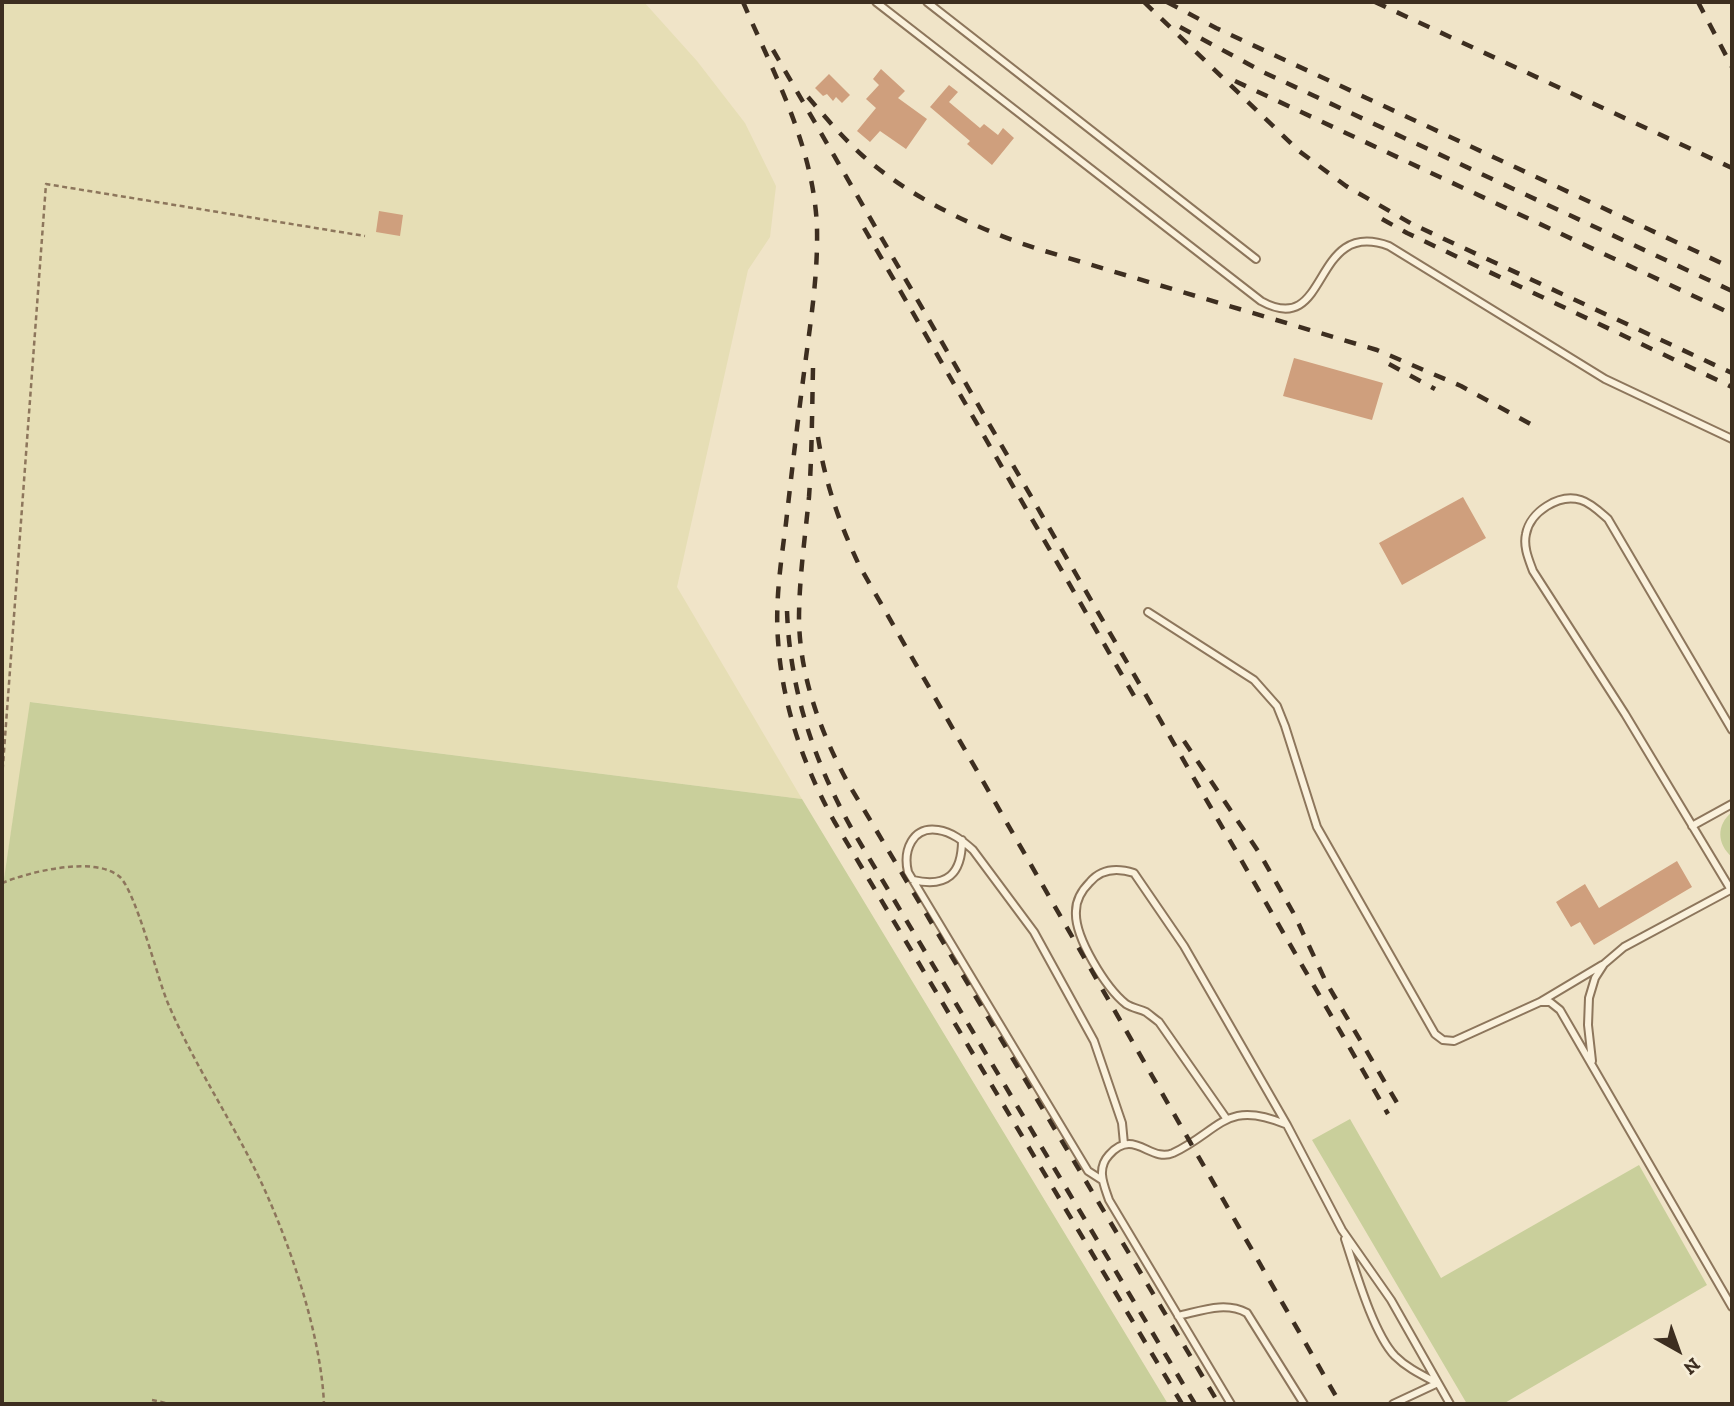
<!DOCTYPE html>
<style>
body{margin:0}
#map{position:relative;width:1734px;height:1406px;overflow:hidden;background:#f0e4c8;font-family:"Zilla Slab",serif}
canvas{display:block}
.frame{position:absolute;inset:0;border:4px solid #3d2e20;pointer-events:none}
.north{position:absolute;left:1643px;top:1315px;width:70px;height:70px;-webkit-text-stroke:5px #f7eed8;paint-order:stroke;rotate:140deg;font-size:19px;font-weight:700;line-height:28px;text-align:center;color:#3d2e20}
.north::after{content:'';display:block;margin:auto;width:24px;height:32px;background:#3d2e20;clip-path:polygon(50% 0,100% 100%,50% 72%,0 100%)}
</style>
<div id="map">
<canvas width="1734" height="1406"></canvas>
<div class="frame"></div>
<div class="north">N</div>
</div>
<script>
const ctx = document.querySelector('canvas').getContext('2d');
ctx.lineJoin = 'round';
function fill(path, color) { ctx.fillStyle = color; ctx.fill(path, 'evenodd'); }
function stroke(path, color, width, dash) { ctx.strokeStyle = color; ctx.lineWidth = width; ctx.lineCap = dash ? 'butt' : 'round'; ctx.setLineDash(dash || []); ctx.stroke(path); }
fill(new Path2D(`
 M2 2H644L697 61 745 123 776 186 770 237 748 270 677 587 802 799 31 702 2 892Z`), '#e6deb5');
fill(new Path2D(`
 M30 702 802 799 1168 1404H2V892Z
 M1732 812V857C1717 844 1716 825 1732 812Z
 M1350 1119 1441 1278 1639 1165 1707 1285 1503 1404H1467L1312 1140Z`), '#c9cf9b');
fill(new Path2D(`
 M881 69 905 91 898 98 927 119 906 149 880 131 870 142 857 131 876 108 866 99 879 85 873 79Z
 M829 74 850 95 842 103 836 97 833 101 827 94 823 96 815 88Z
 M949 85 958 92 949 102 980 128 984 124 998 135 1003 128 1014 138 992 165 967 144 970 141 930 107Z
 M379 211 403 215 400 236 376 232Z
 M1294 358 1383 383 1372 420 1283 396Z
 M1463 497 1486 538 1402 585 1379 543Z
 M1677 861 1692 887 1594 945 1580 922 1571 927 1556 902 1585 884 1599 908Z`), '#cf9f7d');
const service = new Path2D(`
 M876 2 1261 301C1331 340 1310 217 1389 246L1605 379 1732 439
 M927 2 1256 259
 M1148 612 1254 680 1277 706 1285 726 1317 827 1435 1034 1443 1040 1454 1041 1540 1002H1550L1560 1010 1732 1307
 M1692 826 1732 804
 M913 880C947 888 962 874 962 840
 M1731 890 1625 714 1533 571C1529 560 1523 547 1526 534 1530 512 1559 493 1581 500 1591 503 1600 512 1608 519L1732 730
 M1540 1002 1602 965
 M1592 1061 1588 1025 1589 998 1595 978 1604 964 1624 947 1732 889
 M1226 1118 1159 1022C1155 1019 1150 1015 1146 1012 1140 1009 1132 1008 1126 1004 1106 988 1074 937 1076 911 1076 900 1082 890 1090 882 1102 868 1118 868 1134 873L1184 946 1287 1125 1342 1230 1391 1300 1450 1404
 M1102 1180 1088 1171 908 872C903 851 912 826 938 830 952 832 963 841 973 850L1034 932 1094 1041 1122 1123 1124 1144
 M1345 1239C1355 1269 1373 1333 1395 1356 1407 1368 1422 1375 1437 1383
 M1178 1316C1201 1311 1225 1301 1247 1313L1304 1404
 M1231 1404 1109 1200C1104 1185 1096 1169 1109 1155 1134 1127 1150 1163 1173 1153 1220 1131 1225 1099 1285 1124
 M1393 1404 1438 1383`);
stroke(service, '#8d765c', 10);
stroke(new Path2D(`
 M2 778 46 184 365 236
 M2 883C29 872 95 855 120 877 136 893 157 976 167 1001 195 1068 238 1129 267 1195 294 1256 321 1338 324 1404
 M152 1400 170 1404`), '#8d765c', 2.5, [5, 3.5]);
stroke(service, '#faf1dc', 6);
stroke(new Path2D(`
 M743 2C774 74 814 147 817 228 818 274 811 319 805 365 798 418 792 470 786 523 781 562 775 601 778 640 782 704 803 765 834 821L1182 1404
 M1144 2 1299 151 1346 186 1412 224 1732 373
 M1167 2 1216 28 1732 268
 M1375 2 1732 168
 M1698 2 1732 67
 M1180 27 1263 72 1732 291
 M773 50 1388 1114
 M1235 81 1732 314
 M808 97C825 117 843 138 863 156 912 199 977 229 1038 249L1377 350 1461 386 1534 426
 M1382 219 1407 233 1732 387
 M864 228 1137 701
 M1389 364 1435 389
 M813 368C812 411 812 454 809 497 805 538 799 579 799 620 800 678 821 733 848 783L1219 1404
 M818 437C825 483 840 525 860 567L1337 1398
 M787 611C790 691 814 762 853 831L1195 1404
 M1184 741 1260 854 1294 914 1326 982 1400 1108`), '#3d2e20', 4.5, [12, 12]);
</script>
